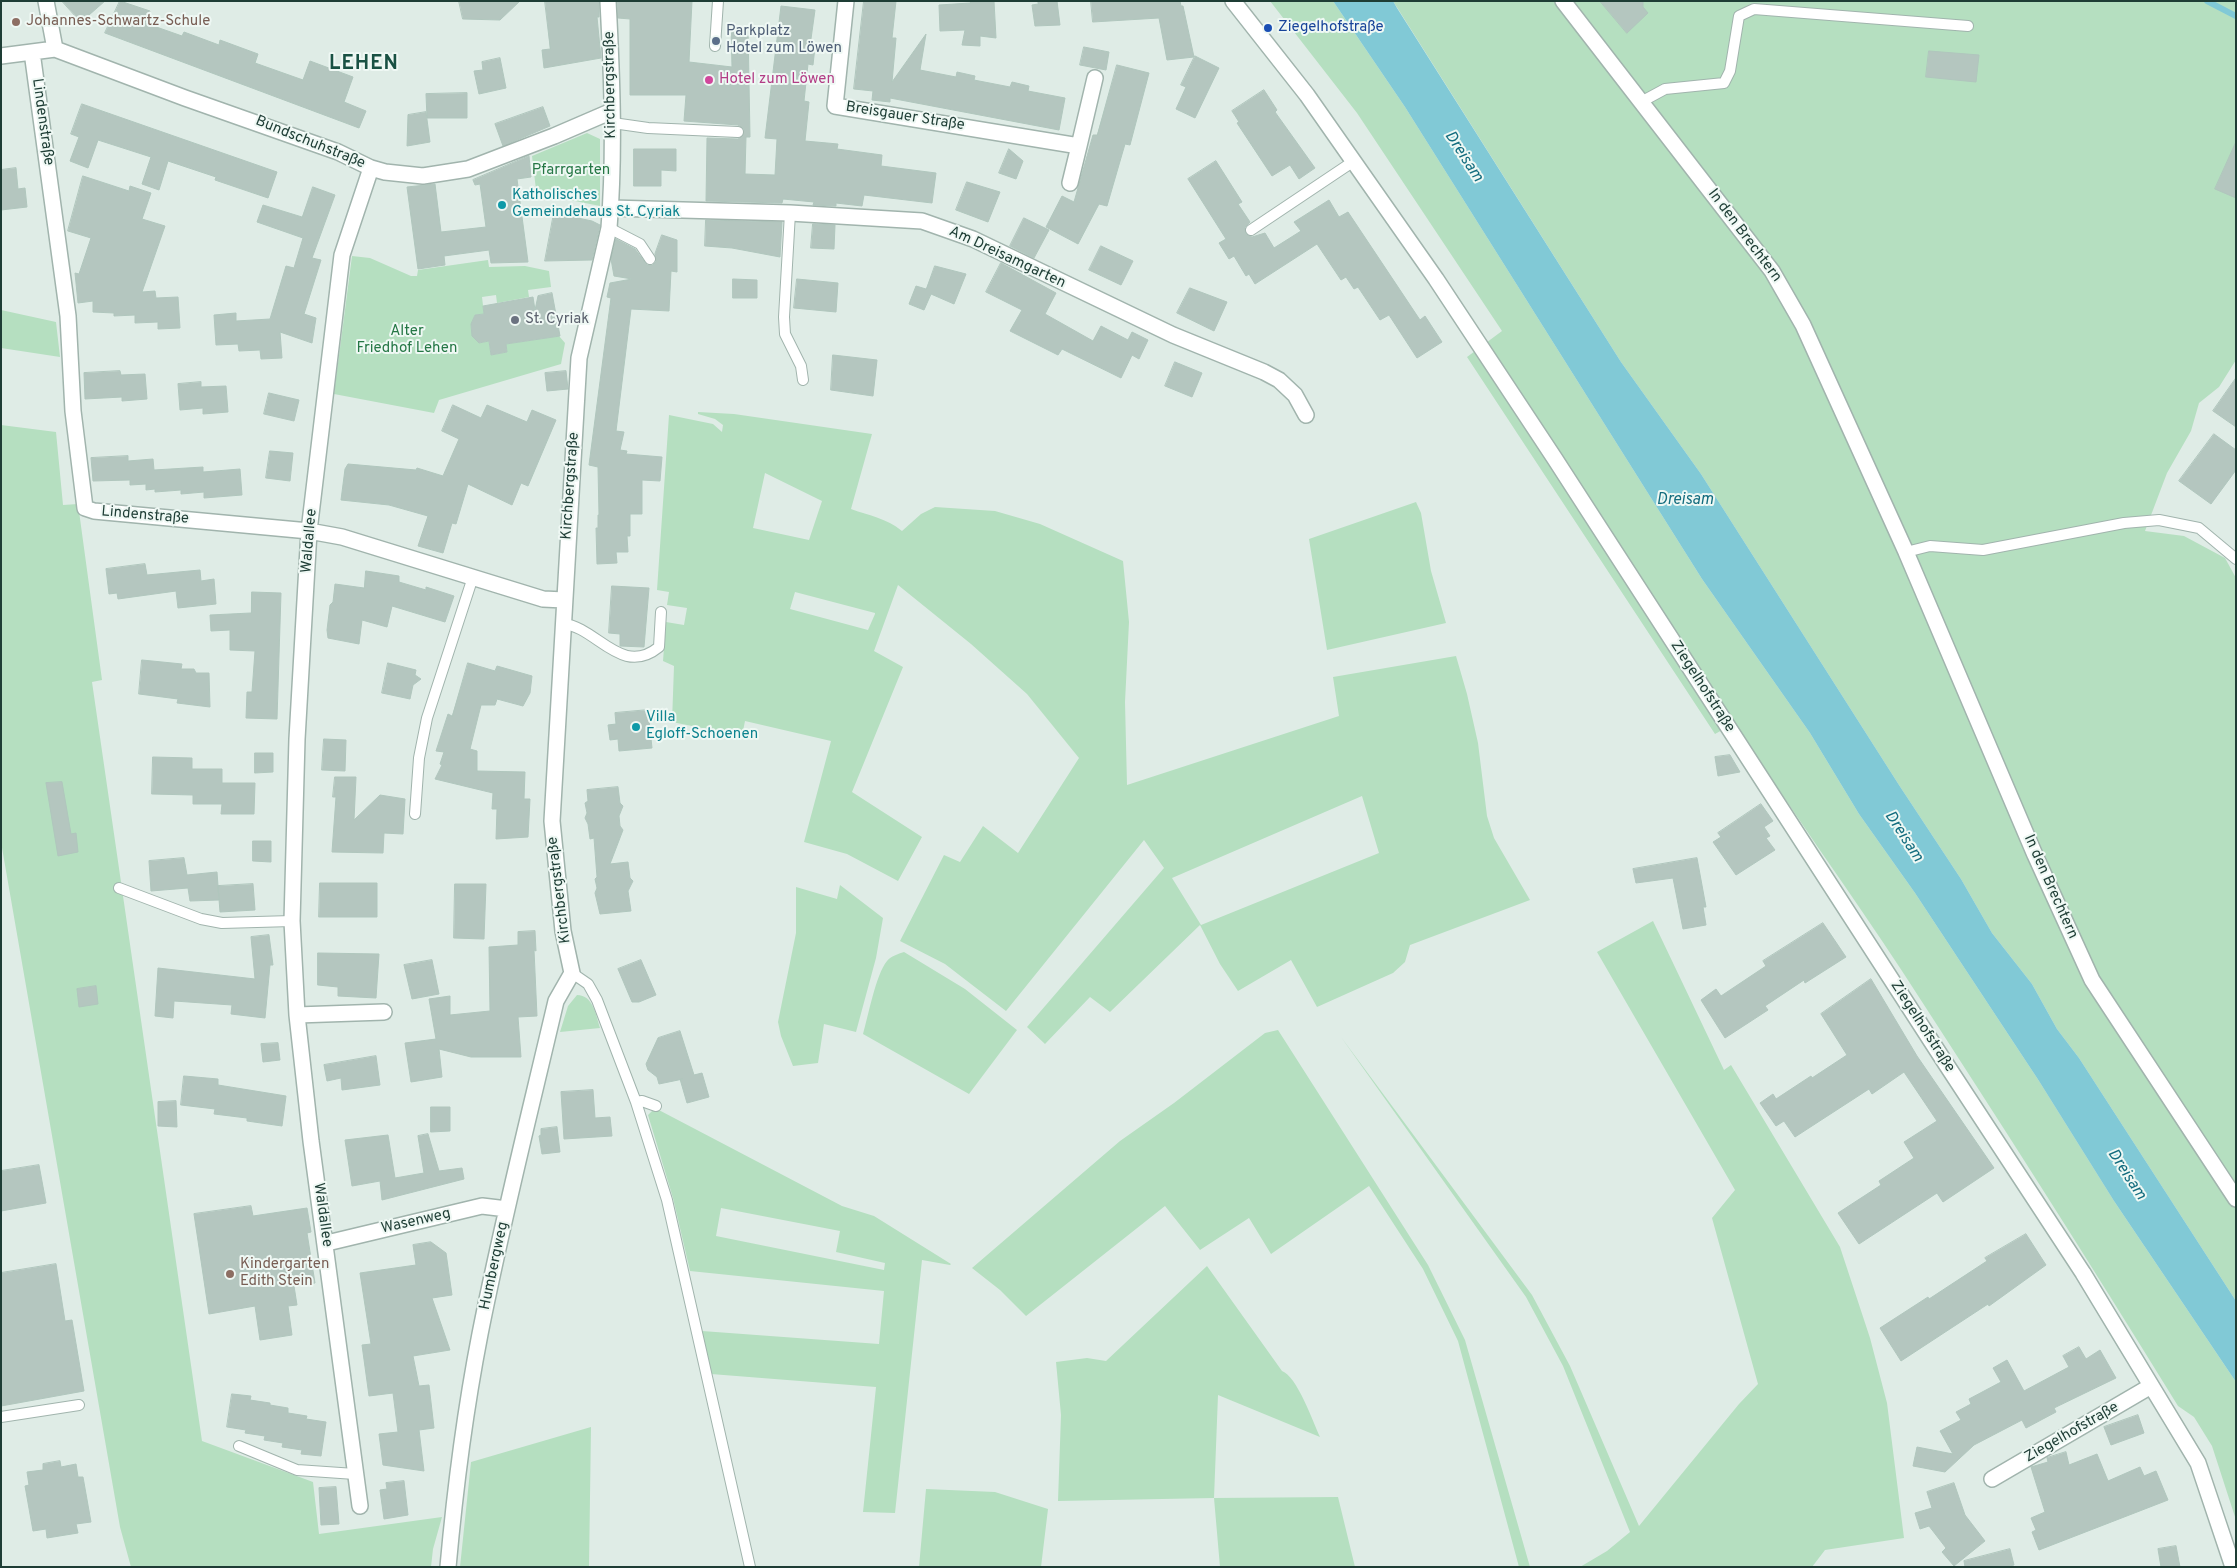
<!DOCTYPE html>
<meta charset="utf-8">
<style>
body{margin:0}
#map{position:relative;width:2237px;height:1568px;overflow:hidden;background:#dfece6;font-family:Overpass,sans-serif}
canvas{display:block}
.frame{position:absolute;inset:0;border:2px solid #1e3d35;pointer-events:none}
</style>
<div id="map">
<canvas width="2237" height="1568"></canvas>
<div class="frame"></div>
</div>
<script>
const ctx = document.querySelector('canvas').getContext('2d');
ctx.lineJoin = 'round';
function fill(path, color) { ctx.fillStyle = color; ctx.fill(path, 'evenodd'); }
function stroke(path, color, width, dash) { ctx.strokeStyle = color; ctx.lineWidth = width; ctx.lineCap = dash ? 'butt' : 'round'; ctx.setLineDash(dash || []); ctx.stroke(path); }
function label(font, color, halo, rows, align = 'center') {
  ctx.font = font + ' Overpass,sans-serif'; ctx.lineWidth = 4; ctx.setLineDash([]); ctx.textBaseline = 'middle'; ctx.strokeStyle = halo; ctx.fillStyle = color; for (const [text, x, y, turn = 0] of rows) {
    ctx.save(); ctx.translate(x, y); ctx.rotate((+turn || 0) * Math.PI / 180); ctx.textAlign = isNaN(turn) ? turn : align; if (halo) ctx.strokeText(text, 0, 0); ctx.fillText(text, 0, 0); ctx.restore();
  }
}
fill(new Path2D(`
 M1270 1H1333L1405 107 1702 579 1810 733 1859 814 1915 893 2039 1081 2114 1201 2236 1382V1520L2212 1446 2194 1417 2178 1406C2089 1261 1997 1117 1904 974 1849 890 1789 808 1735 723L1715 734 1467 357 1502 331 1357 113Z
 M1393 1H2236V360L2219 387 2199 403 2191 431 2167 473 2145 531 2184 536 2225 558 2236 578V1301L2079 1058 2057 1029 2032 984 1992 933 1961 879 1899 785 1701 474 1621 362Z
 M587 133 600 139V206L565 199 537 198 532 156Z
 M352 256 370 258 411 276H417L418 270 488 260 489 267 525 266 549 271 551 287 528 290 529 297 497 303 496 295 482 297 484 314 475 315C470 327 470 333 479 343L489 341 491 355 507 352 506 344 559 336 565 343 561 364 439 400 434 413 334 394Z
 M1 310 56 322 60 357 1 348Z
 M698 412 734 414 872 434 851 509C870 516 886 518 902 531L921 514 935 507 995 511 1040 524 1123 561 1129 622 1125 702 1127 785 1339 716 1333 677 1456 656 1467 694 1478 743 1487 816 1494 838 1530 900 1410 945 1405 962 1393 973 1317 1007 1291 960 1238 991 1220 964 1200 925 1110 1012 1090 997 1045 1044 1027 1027 1164 868 1144 840 1006 1011 945 964 900 941 944 855 960 862 983 826 1018 853 1079 758 1027 694 971 644 898 585 874 651 903 667 852 792 922 837 898 881 847 854 804 842 831 741 745 721 742 736 672 722 674 666 663 661 666 622 684 625 687 608 667 605 669 592 657 590 669 415 713 424 722 432 723 425 715 419 698 414ZM765 473 822 501 809 540 753 528ZM795 592 875 613V614L868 630 790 609ZM1362 796 1379 853 1201 925 1172 878Z
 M1 425 56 432 63 505 78 504 102 680 92 682 202 1441 313 1482 319 1534 442 1517 433 1549 431 1567H131L120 1527 1 842Z
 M1416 502 1421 513 1431 571 1446 623 1327 650 1309 539Z
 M840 885 883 918 876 958 856 1032 824 1024 818 1063 793 1066 781 1036 778 1022 796 933V887L837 899Z
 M1653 921 1724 1070 1731 1065 1840 1247 1870 1338 1887 1403 1904 1538 1825 1550 1812 1567H1580L1607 1551 1630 1532 1563 1366 1526 1297 1341 1037 1532 1295 1570 1366 1639 1526 1739 1404 1758 1384 1712 1218 1735 1190 1597 952Z
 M904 952 965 989 1017 1030 969 1094 863 1034C868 1017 876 974 887 961 891 956 898 954 904 952Z
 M577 995C593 995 596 1015 600 1028L560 1032 568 1006Z
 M1278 1030 1428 1265 1465 1340 1530 1567H1519L1458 1341 1423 1269 1369 1186 1271 1254 1249 1218 1200 1250 1165 1206 1026 1316 1000 1290 972 1268 1120 1141 1174 1103 1265 1033Z
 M655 1108 842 1206 874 1216 951 1264 950 1265 922 1260 895 1513 863 1512 876 1387 711 1374 702 1331 879 1344 884 1291 690 1271 673 1198 648 1115ZM721 1208 840 1231 836 1252 885 1263 884 1270 716 1236Z
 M1207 1266 1282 1371C1297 1376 1313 1422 1320 1437L1218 1395 1214 1498 1338 1497 1355 1567H1220L1214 1498 1058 1501 1061 1415 1056 1362 1087 1358 1106 1361Z
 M591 1427 589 1567H460L471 1462Z
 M926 1489 995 1492 1048 1509 1041 1567H919Z`), '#b5dfc0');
fill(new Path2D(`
 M1333 1H1393L1397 8 1621 362 1701 474 1899 785 1961 879 1992 933 2032 984 2057 1029 2079 1058 2236 1301V1382L2114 1201 2039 1081 1915 893 1859 814 1810 733 1702 579 1405 107Z`), '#81c9d6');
stroke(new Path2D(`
 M2207 1 2236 16`), '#81c9d6', 6);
const building = new Path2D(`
 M62 1H105L81 22Z
 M120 1 150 11 145 23 182 36 184 32 219 45 220 40 258 54 255 63 303 80 310 61 353 77 344 102 366 111 359 128 105 33Z
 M459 1H520L500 20 463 19Z
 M545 1H599V17H597L601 58 544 68 542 50 550 49Z
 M617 1H692L689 62 732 67 731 28H748L750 137H746L745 174 775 175 777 139 765 138 781 6 815 10 810 46 815 47 813 65 808 64 804 101 809 102 805 141 838 144 837 149 882 155 881 166 936 173 932 203 864 195 862 206 836 203V206L813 205 814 202 783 199 782 203 706 201 707 138 738 139 743 136 744 129 738 125 684 121 686 95H630V19L618 18Z
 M864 1H896L892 38H896L892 82 926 34 920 70 956 77 957 72 975 76 974 80 1010 87 1012 82 1029 86 1028 91 1065 98 1059 130 890 98V102L872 100 873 91 854 89Z
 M971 1H994L996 38 980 36V46L962 45 965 30 940 31 939 5 970 3Z
 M1038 1H1057L1060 25 1035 26 1032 5 1038 4Z
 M1091 1H1180L1181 6H1183L1194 57 1167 60 1159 18 1093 22Z
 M1600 1H1643V7L1648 13 1627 33Z
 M1084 47 1109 52 1106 70 1080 65Z
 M1929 51 1979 55 1976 82 1926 77Z
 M1195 56 1219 68 1195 118 1176 109 1186 87 1181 85Z
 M500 58 506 88 479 94 474 71 483 70 482 62Z
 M1117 65 1149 73 1130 145 1125 144 1107 206 1099 204 1078 244 1046 227 1062 196 1074 202 1093 135H1097Z
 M1264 90 1277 110 1275 112 1315 168 1299 179 1290 165 1272 176 1237 123 1239 122 1232 111Z
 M467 93V118H427L426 94Z
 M82 104 277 172 268 198 215 180 216 177 168 161 159 190 142 184 151 157 98 140 88 168 70 161 79 137 71 134Z
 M543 107 550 126 503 146 495 124Z
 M426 112 430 142 407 146 408 115Z
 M2236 142V198L2215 189Z
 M634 149H676V171L661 170V186H634Z
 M1009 149 1023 161 1016 179 999 173Z
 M529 156 531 177 517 179 528 262 491 263 489 250 444 256 445 265 418 269 407 187 435 184 441 232 486 227 480 184 475 185 473 180Z
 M1216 161 1242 202 1238 204 1250 222 1245 227 1246 234 1252 237 1265 233 1274 248 1301 231 1294 222 1329 200 1339 217 1348 212 1420 320 1425 316 1442 342 1417 358 1389 315 1380 320 1358 287 1354 289 1346 277 1341 280 1317 244 1255 284 1249 274 1246 276 1234 256 1229 259 1219 243 1226 239 1188 179Z
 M16 168 18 189 25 188 27 207 1 210V170Z
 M83 176 129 191 130 186 151 193 142 219 165 226 142 292 155 291 156 298 178 297 180 328 158 329V322L135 323V315L114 316V313L93 312V301L78 303 75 273 79 274 91 238 68 231Z
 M967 182 1000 192 988 222 956 210Z
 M313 187 335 195 312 258 321 260 304 314 316 318 312 343 280 332 282 358 261 359 260 350 239 351 238 344 216 345 214 315 236 313V321L270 319 286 266 294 268 303 238 257 222 263 205 302 217Z
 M554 213 592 221 600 225 592 260 545 261Z
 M1024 218 1049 230 1034 258 1010 246Z
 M706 220 782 222 780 257 732 248 705 246Z
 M813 224 835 225 834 249 811 248Z
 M662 235 677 240V272L671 271 669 311 631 309 616 431 624 432 620 450 627 451 626 454 662 457 660 481 642 480V514H630V536H627L628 552H616L617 563 597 564 596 528H598V515H599L598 467 589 465 611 298 607 297 610 283 632 279 614 276 611 259 616 239 635 249 647 265H653L656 262 655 254Z
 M1101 246 1133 261 1121 285 1089 270Z
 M1001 263 1056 293 1045 314 1093 341 1101 326 1128 340 1132 332 1148 340 1139 359 1132 355 1121 378 1062 349 1058 355 1010 331 1022 310 986 292Z
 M935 266 966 274 954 304 931 294 924 310 909 304 916 286 926 289Z
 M733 279 757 280V298H733Z
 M797 279 838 283 836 312 794 308Z
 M1190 288 1227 302 1214 331 1177 313Z
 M552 293 560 336 506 344 507 352 491 355 489 341 479 343 472 336 471 324 475 315 484 314 483 306 533 297 535 310 538 296Z
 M833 355 877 360 873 396 831 390Z
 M1175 362 1202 373 1192 397 1165 386Z
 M120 371 121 375 145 374 147 399 122 401V397L85 399 84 373Z
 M566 371 568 389 547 391 545 373Z
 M2236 378V427L2213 411Z
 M201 382V387L226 386 228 412 203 414V408L180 410 178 384Z
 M269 393 299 400 294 421 264 414Z
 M453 405 481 418 487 405 527 422 532 410 556 420 528 486 521 483 512 505 468 484 456 524 452 523 443 553 418 546 428 516 389 505 341 500 345 469 348 464 416 470 417 468 443 476 459 439 442 431Z
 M2214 434 2236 450V470L2211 504 2179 481Z
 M270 451 293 453 290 481 266 478Z
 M128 456V461L153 459 154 470 203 467V472L240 469 242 495 204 498V492L181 494V490L155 492V489L146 490V484L130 485V480L93 481 91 458Z
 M145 564 147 575 200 570 201 581 214 579 216 604 178 608 176 591 118 599 117 593 109 594 106 569Z
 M366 571 399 576V582L426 590V587L454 596 445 622 392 606 387 627 362 620 359 644 328 638 327 630 330 605 333 602 335 584 364 588Z
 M612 586 649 588 644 647 620 646V634L609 633Z
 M252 592 281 593 277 719 246 718 247 692H252L255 651 230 650V630L211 631 210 615 251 613Z
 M142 660 182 664 181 669H194L196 673H209L210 707 177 703 178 699 139 694Z
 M388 663 416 670 415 675 421 679 413 685 410 699 382 693Z
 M468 663 495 671 497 666 532 676 530 693 523 706 497 699 495 705H481L470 749 477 751V771L525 772 524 799H530L528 837 496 839 497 809H492L493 793 435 779 442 765 440 764 444 752 436 751 448 714 452 716Z
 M648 710 652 748 619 751 618 739 610 740 608 725 616 724 615 713Z
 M324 739 346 740 345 771 322 770Z
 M255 753H273V772L255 773Z
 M1730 755 1740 772 1718 776 1715 757Z
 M153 757 192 758V769H222V783H255L254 814H221L222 804H193V795L152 794Z
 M335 777H356L354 820 380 795 405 799 403 834 384 833 383 853 332 852 336 797H333Z
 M62 782 71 834 76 833 78 852 58 856 46 783Z
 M618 787 620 803 623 806 619 816 620 826 623 830 610 864 628 862 630 878 633 881 628 891 631 911 600 914 595 893 597 888 595 879 597 877 594 838 590 839 588 824 585 818 587 813 585 803 588 801 587 790Z
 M1761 804 1773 821 1764 827 1770 836 1766 838 1775 850 1736 875 1713 842 1721 837 1718 833Z
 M253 841H271V862L253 861Z
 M184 858 187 875 217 872 219 900 190 901 188 888 151 891 149 861Z
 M1697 858 1706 907H1703L1706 925 1683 929 1673 878 1636 883 1633 869Z
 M320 883H377V917H319Z
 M253 884 255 910 220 912 218 886Z
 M455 884H486L484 939 454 938Z
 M1823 923 1846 957 1805 983 1804 980 1765 1006 1768 1010 1725 1038 1701 1000 1716 989 1721 996 1766 966 1763 961Z
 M535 931 536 951 534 950 537 1016 518 1017 521 1057H471L439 1049 442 1077 411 1082 405 1043 436 1039 429 999 450 996V1015L490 1011 489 947 518 945V932Z
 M269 935 273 965H270L265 1018 231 1014 232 1005 174 1001 173 1018 155 1016 158 968 255 979 251 937Z
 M318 953 379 954 376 998 338 996V987L318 985Z
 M432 960 439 994 412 999 404 965Z
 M641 960 656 995 639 1002H632L618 969Z
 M1871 979 1917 1056 1994 1168 1943 1202 1937 1193 1859 1244 1838 1213 1881 1185 1879 1181 1914 1158 1904 1142 1937 1121 1904 1072 1872 1094 1869 1089 1795 1137 1784 1121 1776 1126 1760 1103 1773 1094 1776 1099 1811 1076 1812 1078 1847 1055 1821 1014Z
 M96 986 98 1004 79 1007 77 989Z
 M680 1031 694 1075 702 1073 709 1097 687 1103 680 1079H683L659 1084 657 1077 648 1070 646 1064 658 1038Z
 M278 1043 280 1060 263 1062 261 1044Z
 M376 1056 380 1085 342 1090 341 1078 327 1081 324 1065Z
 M184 1076 218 1079V1085L286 1096 282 1126 247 1121V1118L214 1114 215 1109 181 1105Z
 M593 1090 595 1118 610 1117 612 1136 564 1139 561 1092Z
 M176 1101 177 1127 158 1126V1102Z
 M431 1107H450V1131L431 1132Z
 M557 1127 560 1152 542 1154 539 1136 541 1135V1129Z
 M428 1134 439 1171 462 1168 464 1179 382 1200 380 1181 352 1186 345 1140 388 1135 395 1178 424 1173 418 1136Z
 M39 1165 46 1203 1 1211V1171Z
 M251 1206 253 1216 307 1208 311 1232 307 1233 315 1283 294 1286 297 1305 288 1306 292 1335 260 1340 255 1306 209 1314 194 1214Z
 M2026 1234 2046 1265 1989 1306 1988 1304 1901 1361 1880 1328 1928 1297 1929 1299 1987 1261 1985 1258Z
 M431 1242 446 1253 452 1295 432 1298 450 1350 413 1356 419 1386 429 1385 434 1428 419 1430 424 1471 383 1465 379 1434 398 1432 393 1393 369 1396 362 1345 371 1344 360 1273 416 1265 413 1245Z
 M56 1264 65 1321 72 1320 84 1391 1 1406V1273Z
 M2079 1347 2086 1359 2100 1350 2116 1378 2054 1408 2056 1412 2026 1428 2022 1420 1974 1445 1945 1472 1913 1466 1917 1447 1953 1454 1940 1431 1961 1420 1956 1412 1971 1404 1969 1399 2001 1382 1993 1368 2007 1360 2024 1391 2069 1367 2063 1356Z
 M232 1394 251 1396 250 1400 270 1403V1405L288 1408V1413L307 1416 306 1419 326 1422 321 1456 301 1454 302 1450 282 1447 283 1443 264 1440 265 1436 245 1433 246 1430 227 1427Z
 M2138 1415 2144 1433 2111 1445 2104 1427Z
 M2066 1452 2069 1465 2097 1454 2108 1481 2140 1467 2144 1476 2156 1471 2168 1500 2039 1550 2032 1532 2036 1530 2031 1518 2045 1512 2031 1467 2048 1462 2047 1458Z
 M60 1461 61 1467 76 1464 78 1477H83L91 1522 76 1524 78 1533 47 1538 46 1529 33 1531 25 1486 29 1485 27 1472 43 1470V1464Z
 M404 1481 408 1515 384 1519 380 1490 387 1489 386 1483Z
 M1954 1483 1965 1515 1985 1541 1954 1566 1942 1552 1946 1548 1929 1526 1920 1529 1915 1513 1932 1508 1927 1492Z
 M336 1487 339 1524 321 1525 319 1488Z
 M2176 1546 2180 1567H2161L2158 1549Z
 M2010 1549 2014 1565 2005 1567H1965L1964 1561Z`);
fill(building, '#b4c6bf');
stroke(building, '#b0c6bd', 1);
const lane = new Path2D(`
 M715 46 718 1
 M1641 102 1665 89 1724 83 1730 71 1739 16 1754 9 1968 26
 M613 123 648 128 738 132
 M790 213 784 317 785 334 801 366 803 380
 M609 228 640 244 650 259
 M1251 230 1354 161
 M1906 552 1930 546 1983 550 2124 523 2159 520 2199 528 2236 559
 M563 624C596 626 621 678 659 647L661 612
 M415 814 419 758 427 718 473 577
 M119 888 201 919 222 923 292 921
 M572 973 588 984 597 1000 636 1102 667 1200 750 1567
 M636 1102 642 1101 656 1106
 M1 1417 79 1405
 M239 1446 297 1470 355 1474`);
const street = new Path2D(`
 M46 1 55 49
 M846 1 835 106 1079 146 1095 78
 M1233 1 1307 95 1436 279 1555 459 1946 1064 2083 1273 2198 1463 2233 1567
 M1563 1 1772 271 1803 325 1906 552 2035 855 2092 980 2236 1199
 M32 52 68 316 73 411 85 508 94 511 309 531 342 537 543 599 564 600
 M1 56 55 49 185 98 338 152 371 168 385 172 423 176 468 169 554 136 612 111
 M1070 183 1079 146
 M611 208 790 213 922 221 973 239 1173 335 1264 372 1279 380 1295 395 1306 415
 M297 1015 384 1012
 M327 1243 482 1206 507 1209
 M1992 1479 2151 1386
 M360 1506 311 1141 297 1015 292 921 297 739 309 531 342 255 371 168
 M448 1567C455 1489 465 1411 480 1334 502 1222 530 1112 556 1001L572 973 563 931 552 821 579 358 609 228C615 152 612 77 608 1`);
stroke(lane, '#a1b4ad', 12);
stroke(street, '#a1b4ad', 18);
stroke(lane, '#fff', 10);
stroke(street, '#fff', 15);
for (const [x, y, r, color] of [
 [16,22,5,"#8d6e63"],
 [1268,28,5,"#1a4fb4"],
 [716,41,5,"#5c6f8a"],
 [709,80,5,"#d1479c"],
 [502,205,5,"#0f9aa8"],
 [515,320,5,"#6b7280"],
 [636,727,5,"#0f9aa8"],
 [230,1274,5,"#8d6e63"]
]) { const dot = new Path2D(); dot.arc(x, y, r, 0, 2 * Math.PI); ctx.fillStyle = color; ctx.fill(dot); stroke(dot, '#eff8f4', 2); }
label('15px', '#785e54', '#eff8f4', [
 ["Johannes-Schwartz-Schule",26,22],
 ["Kindergarten",240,1265],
 ["Edith Stein",240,1282]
], 'left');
label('15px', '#164399', '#eff8f4', [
 ["Ziegelhofstraße",1278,28]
], 'left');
label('15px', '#4e5e75', '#eff8f4', [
 ["Parkplatz",726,32],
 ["Hotel zum Löwen",726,49]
], 'left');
label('15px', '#b23c85', '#eff8f4', [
 ["Hotel zum Löwen",719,80]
], 'left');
label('15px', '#1e3d35', '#eff8f4', [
 ["Kirchbergstraße",611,85,-91],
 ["Breisgauer Straße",905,117,9],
 ["Lindenstraße",42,122,82],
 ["Bundschuhstraße",310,143,22],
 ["In den Brechtern",1744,236,53],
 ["Am Dreisamgarten",1007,258,25],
 ["Kirchbergstraße",571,486,-86],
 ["Lindenstraße",145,516,5],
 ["Waldallee",310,541,-85],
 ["Ziegelhofstraße",1702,687,57],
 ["In den Brechtern",2050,887,66],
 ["Kirchbergstraße",560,890,-97],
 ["Ziegelhofstraße",1922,1027,57],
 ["Waldallee",322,1215,82],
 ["Wasenweg",416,1222,-13],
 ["Humbergweg",495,1266,-78],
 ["Ziegelhofstraße",2072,1433,-30]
]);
label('15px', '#257745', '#eff8f4', [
 ["Pfarrgarten",571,171],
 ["Alter",407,332],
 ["Friedhof Lehen",407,349]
]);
label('15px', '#0d838f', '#eff8f4', [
 ["Katholisches",512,196],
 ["Gemeindehaus St. Cyriak",512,213],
 ["Villa",646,718],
 ["Egloff-Schoenen",646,735]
], 'left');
label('15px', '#5b616d', '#eff8f4', [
 ["St. Cyriak",525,320]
], 'left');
label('italic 16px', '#136c7e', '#eff8f4', [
 ["Dreisam",1463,157,57],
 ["Dreisam",1685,501],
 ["Dreisam",1903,837,57],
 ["Dreisam",2126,1175,57]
]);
ctx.letterSpacing = '1px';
label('bold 20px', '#195143', '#eff8f4', [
 ["LEHEN",364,65]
]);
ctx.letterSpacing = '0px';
</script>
